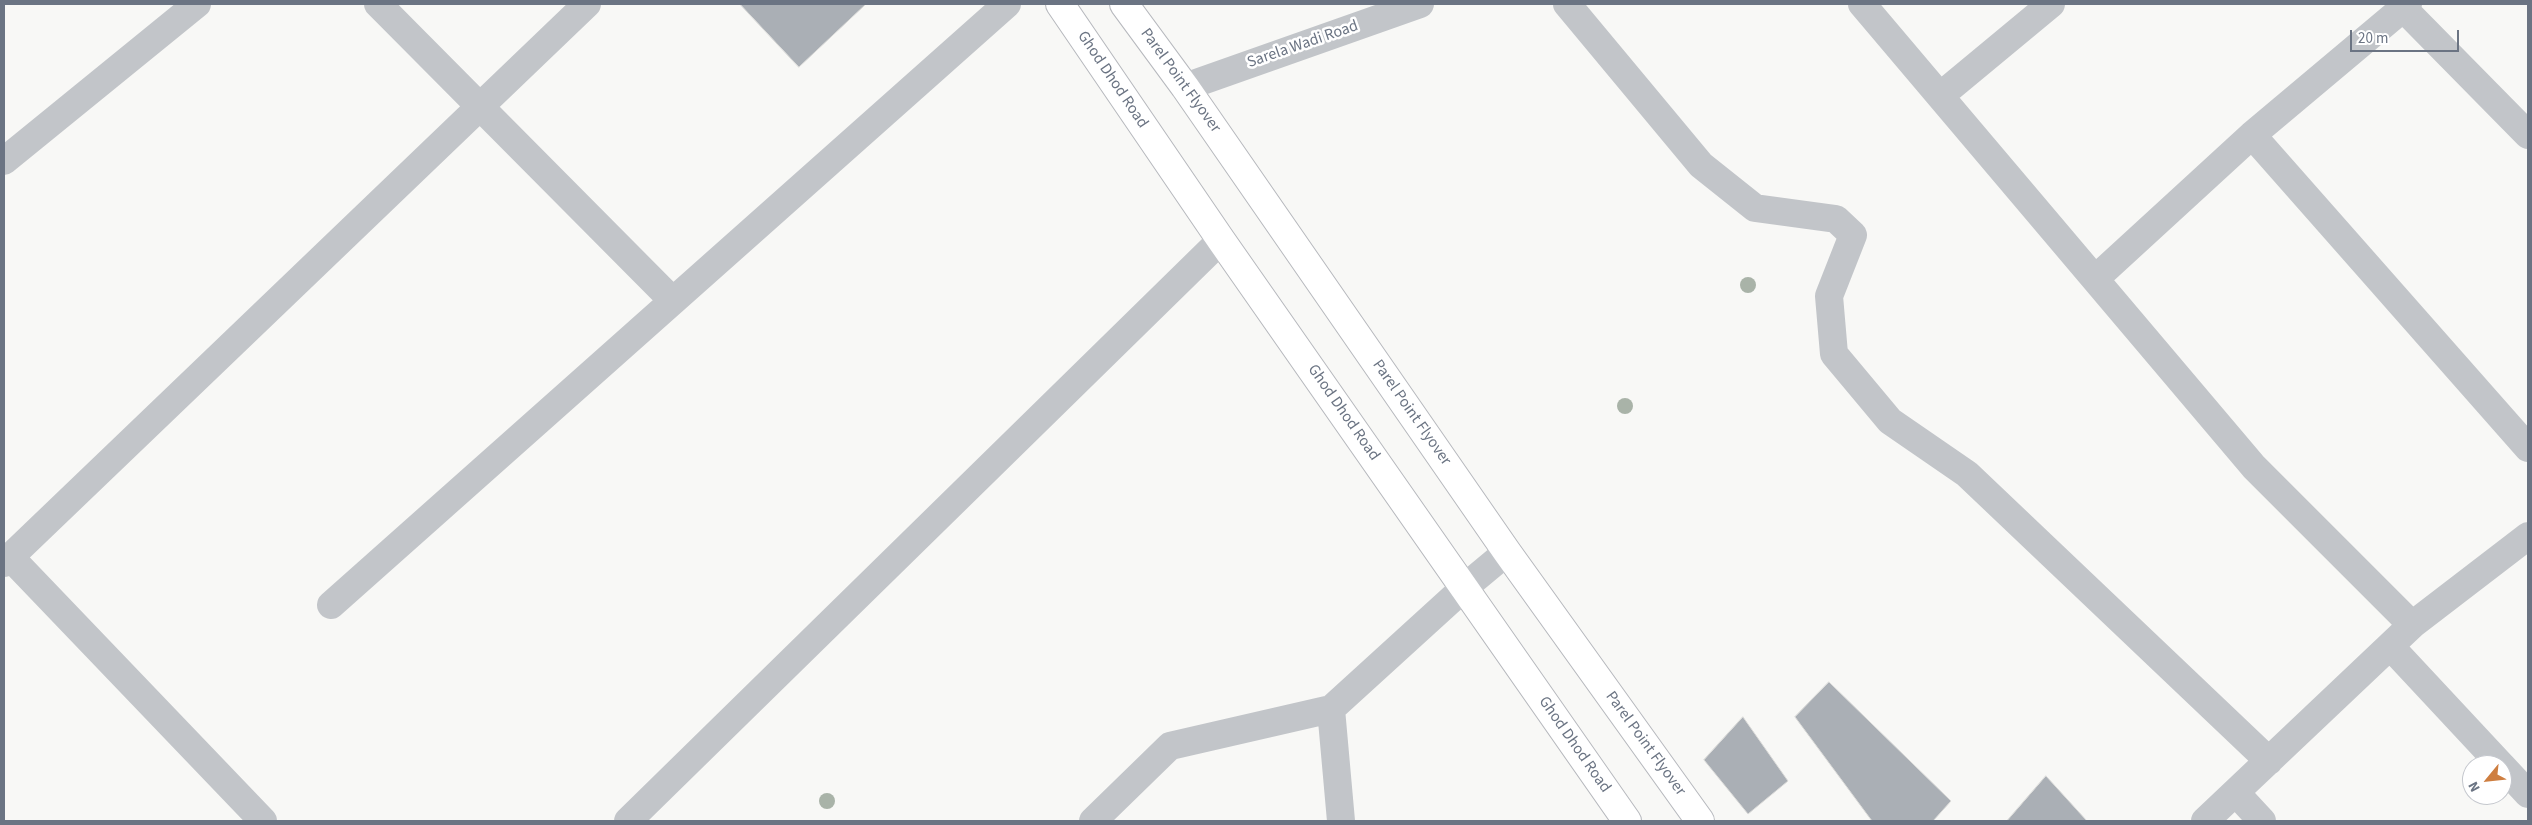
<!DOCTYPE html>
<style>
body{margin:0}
#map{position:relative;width:2532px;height:825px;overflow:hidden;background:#f8f8f6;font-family:"Source Sans 3",sans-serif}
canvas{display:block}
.frame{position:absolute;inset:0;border:5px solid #6b7483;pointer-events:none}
.north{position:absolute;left:2462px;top:755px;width:50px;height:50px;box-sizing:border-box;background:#fff;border:1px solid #c4c7cd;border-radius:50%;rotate:242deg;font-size:14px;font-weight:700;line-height:20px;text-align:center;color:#6b7483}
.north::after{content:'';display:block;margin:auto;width:18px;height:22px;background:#ce7e40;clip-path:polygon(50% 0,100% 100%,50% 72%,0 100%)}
.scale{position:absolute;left:2350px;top:30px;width:109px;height:22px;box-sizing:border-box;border:2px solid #6b7483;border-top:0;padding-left:6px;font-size:15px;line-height:18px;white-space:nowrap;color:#6b7483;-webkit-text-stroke:4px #fff;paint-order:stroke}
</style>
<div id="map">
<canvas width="2532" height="825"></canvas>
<div class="frame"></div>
<div class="north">N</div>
<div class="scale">20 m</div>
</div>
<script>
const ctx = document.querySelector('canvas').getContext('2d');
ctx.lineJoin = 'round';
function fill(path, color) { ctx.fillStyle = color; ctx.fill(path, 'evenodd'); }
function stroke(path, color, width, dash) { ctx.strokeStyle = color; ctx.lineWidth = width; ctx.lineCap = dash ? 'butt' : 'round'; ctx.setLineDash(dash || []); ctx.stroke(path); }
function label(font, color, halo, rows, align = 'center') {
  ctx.font = font + ' "Source Sans 3",sans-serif'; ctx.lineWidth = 5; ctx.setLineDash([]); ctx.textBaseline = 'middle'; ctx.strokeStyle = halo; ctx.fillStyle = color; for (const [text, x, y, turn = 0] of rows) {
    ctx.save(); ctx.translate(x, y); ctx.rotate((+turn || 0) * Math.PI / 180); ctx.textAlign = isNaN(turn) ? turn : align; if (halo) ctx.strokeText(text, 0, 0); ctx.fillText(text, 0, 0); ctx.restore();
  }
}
const building = new Path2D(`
 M740 4H866L799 67Z
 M1829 682 1951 801 1933 821H1872L1795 717Z
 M1743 717 1788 781 1748 814 1704 760Z
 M2046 776 2087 821H2007Z`);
fill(building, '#aaafb5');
stroke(building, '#dadad8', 1);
const major = new Path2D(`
 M1060 4 1221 240 1627 821
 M1124 4 1185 87 1507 552 1700 821`);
stroke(major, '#b6b8bd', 30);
stroke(new Path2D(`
 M378 4 673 301
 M1567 4 1701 165 1755 208 1836 219 1853 235 1829 296 1834 354 1890 421 1967 474 2269 761
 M1862 4 2254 467 2412 625
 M2403 8 2528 135
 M1185 87 1420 4
 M1940 96 2051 4
 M2252 135 2528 448
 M4 161 197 4
 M2095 279 2252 135 2408 4
 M10 557 263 821
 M4 563 587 4
 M331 605 1007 4
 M2390 646 2501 765
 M2502 766 2528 794
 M2236 793 2262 821
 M628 821 1221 240
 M1093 821 1170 746 1331 709
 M1341 821 1331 709 1465 587 1507 552
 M2205 821 2412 625 2528 536`), '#c2c5c9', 28);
stroke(major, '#fff', 28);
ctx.fillStyle = '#a9b3a8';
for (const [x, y] of [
 [1748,285],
 [1625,406],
 [827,801]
]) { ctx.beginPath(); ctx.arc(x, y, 8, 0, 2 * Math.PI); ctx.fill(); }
label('16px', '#6b7483', '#fff', [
 ["Sarela Wadi Road",1303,45,-19],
 ["Ghod Dhod Road",1112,80,56],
 ["Parel Point Flyover",1180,81,54],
 ["Ghod Dhod Road",1343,413,55],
 ["Parel Point Flyover",1411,413,55],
 ["Parel Point Flyover",1645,744,54],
 ["Ghod Dhod Road",1574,745,55]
]);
</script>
